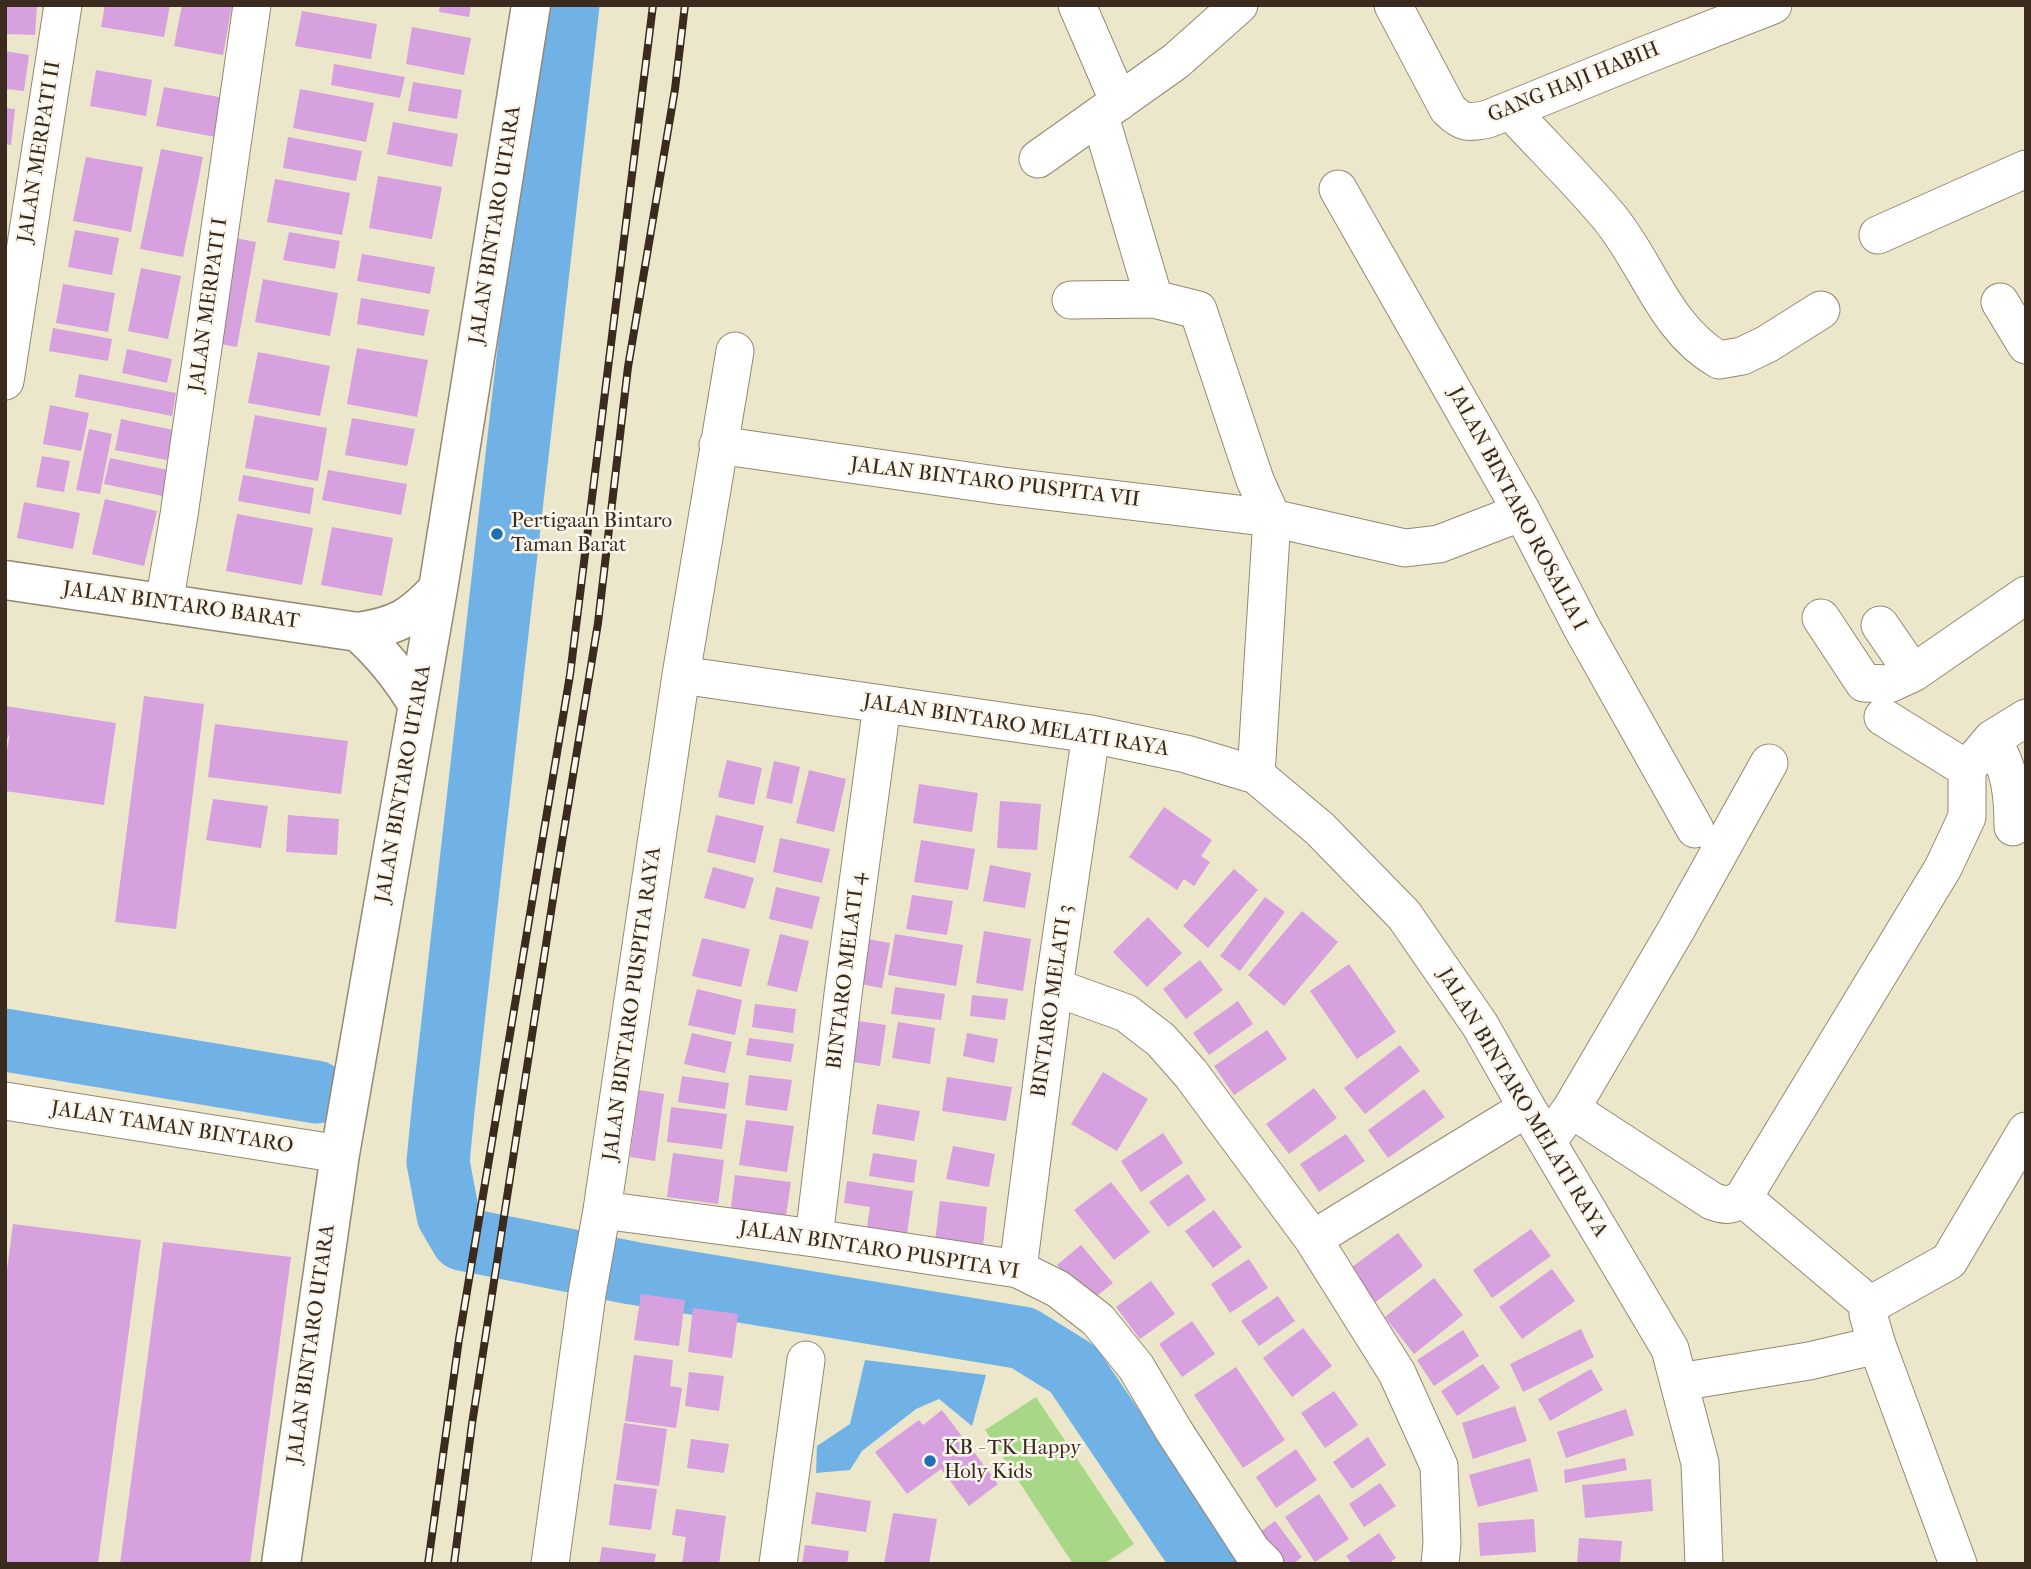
<!DOCTYPE html>
<style>
body{margin:0}
#map{position:relative;width:2031px;height:1569px;overflow:hidden;background:#ece7ca;font-family:"IM FELL French Canon",serif}
canvas{display:block}
.frame{position:absolute;inset:0;border:7px solid #3b2a1e;pointer-events:none}
</style>
<div id="map">
<canvas width="2031" height="1569"></canvas>
<div class="frame"></div>
</div>
<script>
const ctx = document.querySelector('canvas').getContext('2d');
ctx.lineJoin = 'round';
function fill(path, color) { ctx.fillStyle = color; ctx.fill(path, 'evenodd'); }
function stroke(path, color, width, dash) { ctx.strokeStyle = color; ctx.lineWidth = width; ctx.lineCap = dash ? 'butt' : 'round'; ctx.setLineDash(dash || []); ctx.stroke(path); }
function label(font, color, halo, rows, align = 'center') {
  ctx.font = font + ' "IM FELL French Canon",serif'; ctx.lineWidth = 5; ctx.setLineDash([]); ctx.textBaseline = 'middle'; ctx.strokeStyle = halo; ctx.fillStyle = color; for (const [text, x, y, turn = 0] of rows) {
    ctx.save(); ctx.translate(x, y); ctx.rotate((+turn || 0) * Math.PI / 180); ctx.textAlign = isNaN(turn) ? turn : align; if (halo) ctx.strokeText(text, 0, 0); ctx.fillText(text, 0, 0); ctx.restore();
  }
}
fill(new Path2D(`
 M1036 1397 1134 1544 1104 1564H1073L985 1430Z`), '#a8d887');
fill(new Path2D(`
 M865 1360 986 1375 972 1426 939 1399 916 1409 862 1451 850 1470 816 1473 817 1446 850 1424Z`), '#70b2e5');
stroke(new Path2D(`
 M568 5 444 1101 438 1162 448 1215 462 1239 632 1273 1023 1338 1073 1369 1205 1564
 M5 1040 316 1092`), '#70b2e5', 63);
fill(new Path2D(`
 M5 5H37L35 35 5 34Z
 M105 5H170L164 37 101 27Z
 M182 5H232L223 55 174 46Z
 M440 5H471L469 17 439 12Z
 M302 11 377 24 371 59 295 46Z
 M412 27 471 38 464 75 406 64Z
 M5 51 29 55 24 91 5 89Z
 M334 64 405 77 400 98 331 85Z
 M96 70 152 80 146 116 90 106Z
 M413 82 462 90 457 119 408 111Z
 M164 87 224 98 216 137 156 126Z
 M300 89 374 103 366 142 293 128Z
 M5 108 15 109 11 145 5 144Z
 M393 122 458 134 452 167 387 154Z
 M288 137 362 151 356 181 283 168Z
 M161 149 203 157 183 257 140 249Z
 M86 157 143 167 131 232 73 221Z
 M378 176 442 187 432 239 369 228Z
 M275 179 350 193 342 235 267 222Z
 M75 230 119 238 112 275 68 267Z
 M289 232 340 241 335 269 283 260Z
 M224 236 256 242 237 347 205 341Z
 M362 254 435 267 430 294 357 281Z
 M141 268 181 276 168 339 128 331Z
 M263 279 338 293 330 336 255 322Z
 M63 284 115 293 108 332 56 323Z
 M361 298 429 310 424 336 357 324Z
 M53 328 112 339 108 361 49 351Z
 M357 348 428 360 417 417 347 404Z
 M127 349 172 359 167 383 122 373Z
 M258 352 330 366 320 416 248 403Z
 M79 374 176 393 172 416 75 397Z
 M50 405 89 413 81 451 43 444Z
 M255 415 327 428 318 481 245 468Z
 M352 418 415 429 407 466 345 455Z
 M121 419 173 430 167 460 115 450Z
 M89 429 112 434 100 494 76 490Z
 M42 456 70 461 64 492 36 487Z
 M110 458 168 470 163 496 104 484Z
 M328 470 407 484 401 515 322 500Z
 M243 475 314 488 310 514 238 501Z
 M105 499 157 511 144 566 92 554Z
 M24 502 80 513 73 549 17 538Z
 M237 514 313 528 302 585 226 571Z
 M332 527 393 538 382 596 321 585Z
 M144 696 204 704 176 929 115 922Z
 M5 706 116 723 104 805 5 791V762L10 732 5 745Z
 M215 724 348 741 341 794 208 777Z
 M727 760 762 768 754 805 718 797Z
 M774 761 800 767 792 804 766 798Z
 M809 770 846 779 834 832 796 823Z
 M919 784 978 793 972 832 913 823Z
 M213 799 268 806 261 848 206 840Z
 M1000 801 1041 804 1037 850 997 848Z
 M1164 807 1212 840 1201 856 1210 862 1194 886 1184 879 1177 890 1129 857Z
 M288 815 339 819 337 855 286 852Z
 M716 815 764 826 755 863 707 852Z
 M780 838 830 849 822 883 773 872Z
 M921 840 975 849 968 890 914 882Z
 M990 865 1031 873 1025 908 983 901Z
 M713 867 754 878 745 909 704 898Z
 M1234 869 1258 890 1208 948 1183 926Z
 M776 887 820 897 812 929 769 919Z
 M912 895 953 901 947 935 906 929Z
 M1265 897 1285 912 1240 971 1220 956Z
 M1302 911 1338 942 1284 1006 1248 975Z
 M1148 917 1182 953 1147 987 1113 952Z
 M984 931 1031 939 1023 991 976 983Z
 M780 934 809 941 797 992 767 985Z
 M895 934 963 945 956 986 888 975Z
 M702 938 750 949 741 987 692 976Z
 M863 938 890 943 882 988 855 983Z
 M1200 960 1223 990 1186 1019 1163 989Z
 M1349 964 1396 1032 1357 1059 1310 991Z
 M895 987 945 994 941 1020 891 1014Z
 M697 989 742 1000 735 1035 688 1025Z
 M972 995 1008 999 1005 1020 970 1016Z
 M1238 1001 1253 1024 1209 1055 1193 1033Z
 M755 1004 796 1009 793 1033 752 1027Z
 M858 1021 886 1025 880 1066 852 1062Z
 M898 1022 935 1028 930 1064 892 1058Z
 M1267 1030 1287 1059 1234 1095 1214 1066Z
 M692 1033 732 1042 725 1073 684 1064Z
 M967 1033 998 1039 994 1063 963 1056Z
 M749 1038 794 1044 791 1062 746 1055Z
 M1400 1045 1420 1071 1365 1114 1344 1088Z
 M1103 1072 1148 1099 1117 1151 1071 1124Z
 M749 1075 792 1080 787 1111 745 1105Z
 M682 1076 729 1083 725 1109 678 1102Z
 M947 1077 1012 1087 1006 1121 942 1111Z
 M1314 1088 1337 1118 1289 1154 1266 1124Z
 M1424 1089 1445 1117 1388 1158 1368 1130Z
 M639 1090 664 1094 655 1161 630 1157Z
 M877 1104 920 1111 914 1141 872 1134Z
 M671 1107 727 1114 722 1149 667 1142Z
 M746 1120 794 1126 787 1172 739 1165Z
 M1163 1133 1183 1163 1141 1192 1121 1161Z
 M1346 1134 1365 1161 1319 1192 1300 1164Z
 M953 1146 995 1154 989 1187 946 1179Z
 M673 1153 724 1160 718 1204 667 1197Z
 M873 1153 917 1160 914 1183 869 1176Z
 M1188 1174 1206 1200 1168 1227 1149 1202Z
 M735 1175 791 1182 785 1222 730 1215Z
 M847 1181 913 1191 906 1241 866 1234 870 1207 844 1203Z
 M1111 1182 1150 1232 1114 1260 1074 1210Z
 M940 1201 987 1207 983 1247 935 1241Z
 M1214 1210 1242 1247 1213 1268 1185 1231Z
 M13 1224 141 1240 98 1564H5V1285Z
 M1531 1229 1551 1256 1492 1298 1473 1270Z
 M1398 1233 1423 1266 1373 1304 1348 1270Z
 M163 1242 291 1257 250 1564H120Z
 M1081 1245 1113 1283 1088 1303 1057 1265Z
 M1249 1259 1268 1288 1230 1313 1211 1284Z
 M1552 1269 1575 1301 1522 1339 1499 1307Z
 M1434 1278 1463 1315 1414 1354 1385 1317Z
 M1151 1281 1175 1314 1140 1339 1116 1307Z
 M641 1294 685 1300 679 1346 634 1340Z
 M1278 1296 1295 1321 1259 1346 1241 1321Z
 M693 1308 738 1314 732 1358 688 1352Z
 M1192 1321 1215 1354 1182 1377 1159 1344Z
 M1303 1328 1332 1366 1292 1397 1263 1358Z
 M1581 1329 1594 1357 1523 1392 1510 1364Z
 M1463 1330 1479 1356 1434 1386 1417 1360Z
 M634 1355 673 1360 670 1386 682 1388 676 1428 625 1421Z
 M1483 1364 1500 1388 1457 1416 1441 1391Z
 M1236 1367 1285 1440 1243 1468 1194 1395Z
 M1591 1369 1603 1390 1550 1421 1538 1399Z
 M689 1372 724 1376 719 1411 685 1406Z
 M1334 1391 1358 1425 1325 1448 1301 1413Z
 M1515 1406 1527 1441 1473 1459 1462 1423Z
 M1626 1409 1634 1435 1566 1458 1557 1432Z
 M942 1410 998 1484 969 1506 941 1469 907 1494 875 1452 919 1420 923 1425Z
 M624 1423 667 1429 659 1486 616 1480Z
 M1368 1437 1386 1465 1352 1489 1333 1462Z
 M691 1439 729 1444 724 1473 687 1468Z
 M1296 1449 1317 1480 1276 1508 1256 1477Z
 M1530 1458 1538 1491 1478 1507 1469 1475Z
 M1625 1458 1627 1470 1565 1483 1564 1470Z
 M1651 1479 1653 1511 1585 1518 1582 1485Z
 M1380 1483 1396 1506 1364 1527 1349 1504Z
 M614 1484 657 1489 651 1530 609 1525Z
 M816 1492 871 1501 866 1532 811 1524Z
 M1319 1494 1349 1539 1315 1562 1285 1517Z
 M676 1509 726 1516 719 1564H682L686 1537 672 1535Z
 M893 1513 937 1519 929 1564H884Z
 M1534 1519 1536 1552 1480 1556 1478 1523Z
 M1275 1521 1302 1557 1293 1564H1277L1256 1535Z
 M1379 1533 1396 1558 1388 1564H1352L1346 1556Z
 M1579 1538 1622 1541 1620 1564H1577Z
 M805 1545 849 1551 847 1564H802Z
 M602 1547 656 1554 654 1564H599Z`), '#d7a0df');
const street = new Path2D(`
 M1077 5 1119 102
 M1393 5 1448 109C1463 124 1468 123 1488 119L1643 56 1773 5
 M1510 110C1543 146 1578 180 1609 217 1648 264 1664 328 1719 360L1742 356 1767 344 1821 310
 M1104 130 1154 299 1198 310 1255 480 1272 518 1256 775
 M1038 159 1176 61 1239 5
 M1338 189 1522 512 1582 628 1695 829
 M1878 235 2026 169
 M1071 300 1154 299
 M2000 302 2026 345
 M5 381 63 5
 M718 445 1003 486 1272 518 1405 548 1439 544 1522 512
 M164 604 179 515 252 5
 M1821 618 1864 683 1889 684 1913 673 2026 595
 M1880 625 1913 673
 M681 675 1091 734 1186 754 1256 775 1320 829 1404 915 1480 1025 1527 1108 1670 1349 1700 1463 1704 1564
 M1883 717 1967 769
 M1992 739C2010 769 2013 793 2013 827
 M1054 987 1126 1013 1161 1040 1191 1074 1313 1239 1397 1373 1439 1466 1442 1543 1440 1564
 M5 1101 340 1154
 M1571 1109 1712 1201C1725 1206 1731 1206 1743 1198L1943 868 1967 817V769L1992 739 2026 718
 M1556 1130 1571 1109 1676 930 1769 763
 M1743 1198 1870 1305
 M602 1210 814 1238 1018 1269 1058 1289 1098 1320 1136 1367 1174 1431 1252 1551 1265 1564
 M814 1238 843 994 882 705
 M1313 1239 1527 1108
 M1018 1269 1054 987 1091 734
 M1870 1305 1868 1314 1877 1345 1958 1564
 M1870 1305 1949 1261 2026 1131
 M1679 1382 1809 1361 1877 1345
 M550 1564 587 1294 602 1210 681 675 735 351
 M778 1564 806 1360`);
const secondary = new Path2D(`
 M5 580 358 632C397 626 411 618 438 589
 M358 632C382 653 401 677 418 705
 M281 1564 340 1154 438 589 531 5`);
stroke(street, '#948874', 39);
stroke(secondary, '#948874', 41);
stroke(street, '#fff', 37);
stroke(secondary, '#fff', 38);
const rail = new Path2D(`
 M428 1564 459 1339 570 675 653 5
 M454 1564 472 1424 557 873 598 623 628 367 675 89 685 5`);
stroke(rail, '#3b2a1e', 8);
stroke(rail, '#fbf7ec', 5, [16]);
for (const [x, y, r, color] of [
 [497,534,7,"#1f6fb2"],
 [930,1461,7,"#1f6fb2"]
]) { const dot = new Path2D(); dot.arc(x, y, r, 0, 2 * Math.PI); ctx.fillStyle = color; ctx.fill(dot); stroke(dot, '#fbf7ec', 2.5); }
label('21px', '#3b2a1e', '#fbf7ec', [
 ["GANG HAJI HABIH",1574,83,-22],
 ["JALAN MERPATI II",40,152,-81],
 ["JALAN BINTARO UTARA",496,225,-81],
 ["JALAN MERPATI I",209,305,-82],
 ["JALAN BINTARO PUSPITA VII",995,483,7],
 ["JALAN BINTARO ROSALIA I",1517,509,62],
 ["JALAN BINTARO BARAT",181,606,8],
 ["JALAN BINTARO MELATI RAYA",1016,726,9],
 ["JALAN BINTARO UTARA",404,784,-80],
 ["BINTARO MELATI 4",847,971,-83],
 ["BINTARO MELATI 3",1053,1001,-82],
 ["JALAN BINTARO PUSPITA RAYA",633,1004,-82],
 ["JALAN BINTARO MELATI RAYA",1522,1103,59],
 ["JALAN TAMAN BINTARO",172,1128,9],
 ["JALAN BINTARO PUSPITA VI",879,1251,9],
 ["JALAN BINTARO UTARA",312,1344,-82]
]);
label('21px', '#3b2a1e', '#fbf7ec', [
 ["Pertigaan Bintaro",511,522],
 ["Taman Barat",511,546],
 ["KB - TK Happy",944,1449],
 ["Holy Kids",944,1473]
], 'left');
</script>
